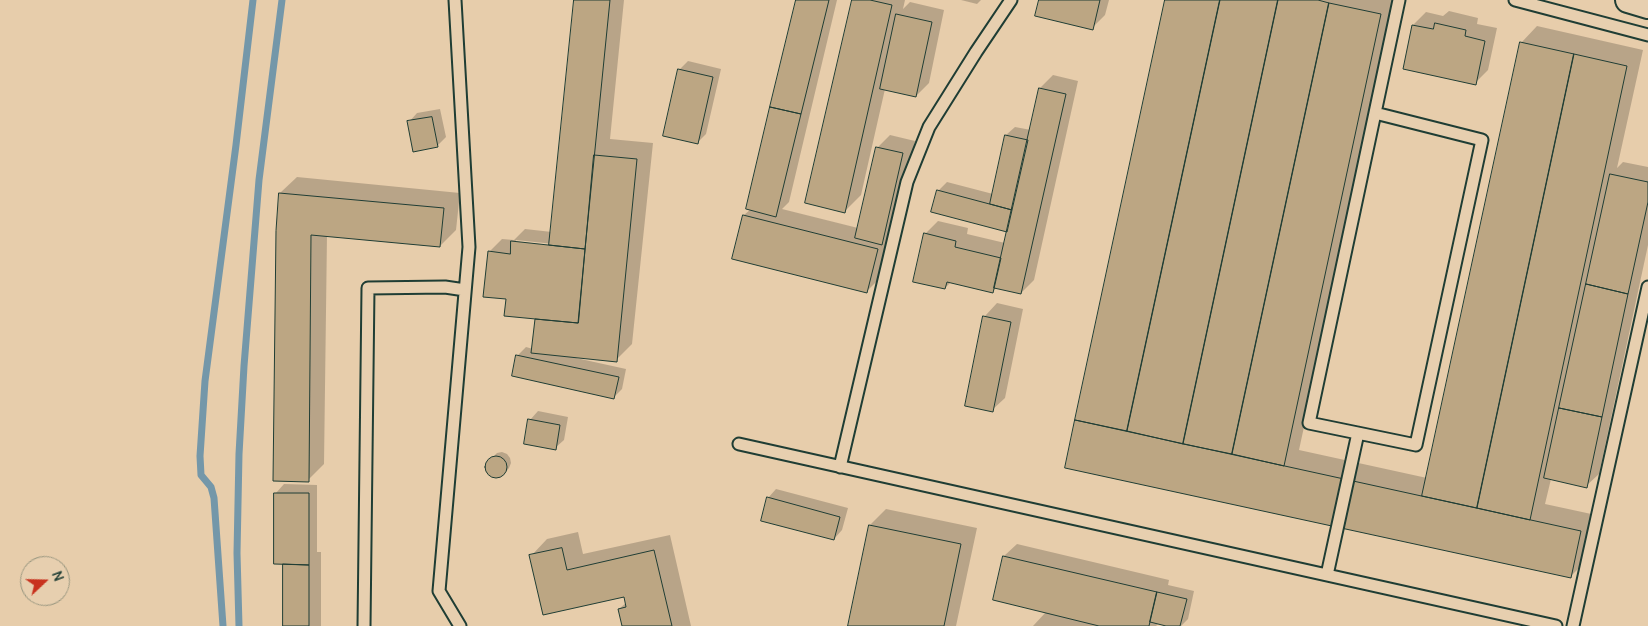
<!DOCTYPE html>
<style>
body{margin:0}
#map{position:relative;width:1648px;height:626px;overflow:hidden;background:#e7cdab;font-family:Delius,sans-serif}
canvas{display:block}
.north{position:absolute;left:20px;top:556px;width:50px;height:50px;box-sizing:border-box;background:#e7cfaf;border:1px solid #97957e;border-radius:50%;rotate:69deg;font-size:14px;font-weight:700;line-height:20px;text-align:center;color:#1f3d34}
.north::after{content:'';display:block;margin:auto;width:18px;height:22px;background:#c8321e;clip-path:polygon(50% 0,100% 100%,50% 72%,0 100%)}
</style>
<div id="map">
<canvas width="1648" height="626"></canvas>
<div class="north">N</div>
</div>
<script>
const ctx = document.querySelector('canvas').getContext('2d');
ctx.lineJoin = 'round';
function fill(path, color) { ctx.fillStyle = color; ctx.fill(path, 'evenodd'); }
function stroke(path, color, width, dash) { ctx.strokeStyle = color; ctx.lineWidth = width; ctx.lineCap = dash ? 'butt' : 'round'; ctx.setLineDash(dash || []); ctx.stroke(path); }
fill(new Path2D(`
 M575 0H624L610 139 653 143 632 344 616 360 577 356 576 358 626 369 622 389 613 398 517 356 526 347 533 349 536 320 537 318 507 298 489 252 502 239 514 240 525 229 552 232ZM516 240 591 248V251L515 243Z
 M797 0H837L789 202 782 209 858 228 877 148 890 135 915 141 894 231 879 279 866 292 744 215 751 209Z
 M853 0H905L903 9 910 2 944 10 929 83 916 96 885 89 861 195 845 211Z
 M961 0H981L977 4Z
 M1040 0H1109L1105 15 1092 28Z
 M1166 0H1396L1299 450 1427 478 1521 43 1537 26 1643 50 1617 168 1623 162 1648 167V245L1599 474 1586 486 1551 479 1545 504 1596 515 1586 561 1570 577 1066 467Z
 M1449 11 1478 18 1477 24 1497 28 1488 70 1475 83 1404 68 1413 25 1426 12 1443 16Z
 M688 61 721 69 706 134 698 142 679 70Z
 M1053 75 1078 81 1034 280 1021 293 997 287 992 292 951 282 945 288 925 234 938 221 968 228 967 234 1005 243 1009 228 938 191 947 182 993 194 1006 135 1015 127 1031 130 1040 88Z
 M440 109 446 137 437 146 409 122 417 113Z
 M297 177 460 193 456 230 440 246 327 235 324 464 308 480 277 231 280 193Z
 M997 303 1023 309 1005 398 992 410 967 405 985 316Z
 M538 411 568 417 564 440 555 448 530 420Z
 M502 452 507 454 510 458 511 463 509 468 505 473 501 476 495 477 491 475 487 471 486 466 488 461 493 457 497 453Z
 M284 484 317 485V552H321V626H284L286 563 276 493Z
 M776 489 848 508 842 530 834 539 768 498Z
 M886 509 977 528 956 626H849L870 525Z
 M578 532 583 554 670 535 691 626H623L619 609 627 602 625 595 531 556 547 539Z
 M1017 544 1169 580 1168 585 1194 591 1188 619 1181 626H1171L1159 623 1156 626H1033L1046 612 994 600 1004 556Z`), '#0003');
stroke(new Path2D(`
 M223 626 214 498 211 487 201 475 200 456 205 381 236 145 253 0
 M239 626 237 553 239 454 244 366 259 180 282 0`), '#7497a9', 7);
const building = new Path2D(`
 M574 0H610L585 249 549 245Z
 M796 0H829L801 114 770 107Z
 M852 0H870L892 5 845 213 805 203Z
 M1039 0H1100L1093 30 1035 16Z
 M1165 0H1220L1127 431 1075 420Z
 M1220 0H1278L1183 444 1127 431Z
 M1278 0H1318L1329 3 1232 454 1183 444Z
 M1329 3 1381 14 1284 466 1232 454Z
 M896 14 932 22 916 97 880 89Z
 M1435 23 1466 30 1465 36 1485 41 1476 85 1403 69 1412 25 1433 29Z
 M1520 42 1574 54 1477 508 1422 496Z
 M1574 54 1627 66 1530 520 1477 508Z
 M678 69 713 77 698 144 663 136Z
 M1039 88 1066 94 1021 294 994 288Z
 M770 107 801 114 776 217 746 209Z
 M432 117 438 147 413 152 407 121Z
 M1005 135 1028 140 1012 210 990 204Z
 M876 147 903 153 882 245 855 238Z
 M594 155 637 159 617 362 531 353 535 319 578 323Z
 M1610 174 1648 182V202L1628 294 1586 284Z
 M937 190 1012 210 1007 232 931 212Z
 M279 193 444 208 440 247 311 235 309 482 273 481 276 231Z
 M743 215 878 249 867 293 732 259Z
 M924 233 956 241 955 247 1001 258 993 293 947 282 945 289 913 282Z
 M511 241 585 249 578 323 504 316 506 299 483 297 488 251 510 254Z
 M1586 284 1628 294 1602 417 1559 408Z
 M983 316 1011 322 993 412 965 406Z
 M516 355 619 377 614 399 512 376Z
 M1559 408 1602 417 1587 488 1544 478Z
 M528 419 560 425 556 450 524 444Z
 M1075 420 1581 531 1571 578 1065 468Z
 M485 467a11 11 0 1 1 22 0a11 11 0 1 1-22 0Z
 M274 493H309V565L274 564Z
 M767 497 840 517 834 540 761 521Z
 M869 525 961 544 944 626H848Z
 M562 548 567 570 654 550 672 626H622L618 609 626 607 624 597 543 615 529 555Z
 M1003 556 1157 592 1149 626H1099L993 600Z
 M283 564 309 565V626H283Z
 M1157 592 1187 599 1180 626H1166L1150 622Z`);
fill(building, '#bca683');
stroke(building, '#1f3d34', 1);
const service = new Path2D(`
 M455 0 469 247 439 591 460 626
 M1515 0 1648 35
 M1375 113 1482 140 1416 445 1309 423 1399 0
 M739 444 1556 626
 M840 467 907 182 929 127 976 52 1011 0
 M1327 575 1358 433
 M364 626 368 288 445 287 465 290
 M1573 626 1648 287`);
const minor = new Path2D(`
 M1628 0 1648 6`);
stroke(service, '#1f3d34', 15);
stroke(minor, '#1f3d34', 28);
stroke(service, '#e7cfaf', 11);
stroke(minor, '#e7cfaf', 24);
</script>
